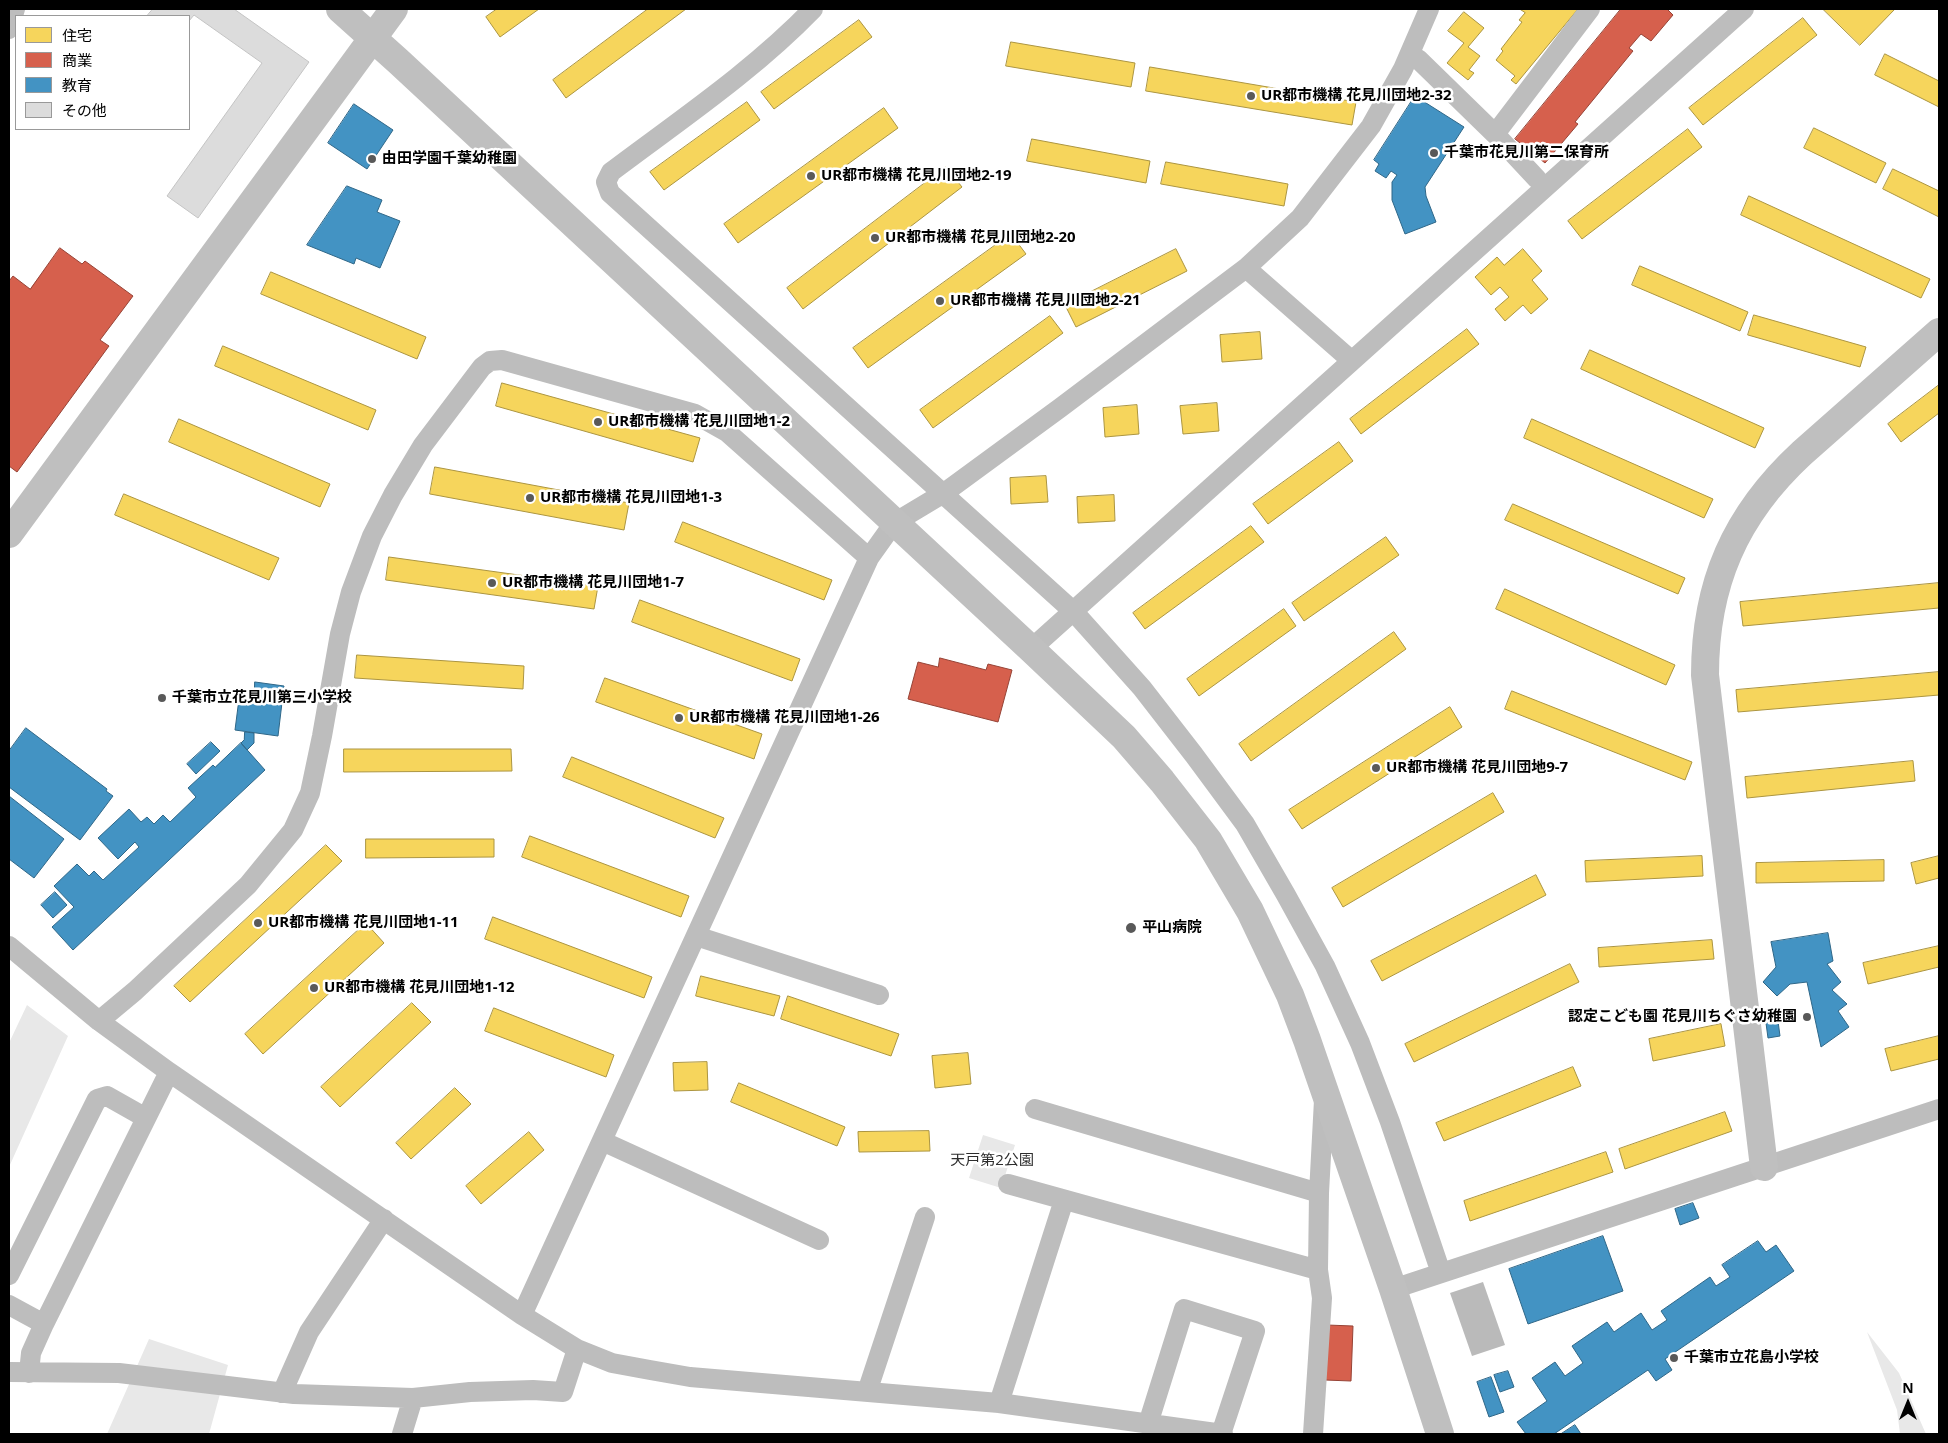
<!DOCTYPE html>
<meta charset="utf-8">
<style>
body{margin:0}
#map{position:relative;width:1948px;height:1443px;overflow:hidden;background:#fff;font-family:"Open Sans","Noto Sans JP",sans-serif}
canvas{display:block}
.frame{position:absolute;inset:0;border:10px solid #000;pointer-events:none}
.legend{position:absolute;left:15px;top:15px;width:175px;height:115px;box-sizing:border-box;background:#fff;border:1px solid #999;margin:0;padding:6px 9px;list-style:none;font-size:15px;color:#000}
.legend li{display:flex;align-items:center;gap:10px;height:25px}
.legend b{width:25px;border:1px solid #999}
.north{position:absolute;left:1883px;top:1378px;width:50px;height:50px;-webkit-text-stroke:4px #fff;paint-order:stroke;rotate:0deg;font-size:14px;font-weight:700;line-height:20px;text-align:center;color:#000}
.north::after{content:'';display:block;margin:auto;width:18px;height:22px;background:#000;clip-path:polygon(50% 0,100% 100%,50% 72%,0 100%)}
</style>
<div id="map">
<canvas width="1948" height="1443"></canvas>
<div class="frame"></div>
<ul class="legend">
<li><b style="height:14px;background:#f6d55c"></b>住宅</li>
<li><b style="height:14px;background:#d6604d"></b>商業</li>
<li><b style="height:14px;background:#4393c3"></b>教育</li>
<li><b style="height:14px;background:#dcdcdc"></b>その他</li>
</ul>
<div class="north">N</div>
</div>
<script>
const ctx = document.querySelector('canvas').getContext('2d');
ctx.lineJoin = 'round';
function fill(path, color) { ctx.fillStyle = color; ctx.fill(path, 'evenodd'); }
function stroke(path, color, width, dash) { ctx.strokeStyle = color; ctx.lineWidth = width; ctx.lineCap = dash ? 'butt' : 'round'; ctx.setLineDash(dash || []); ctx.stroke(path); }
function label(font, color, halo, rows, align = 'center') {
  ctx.font = font + ' "Open Sans","Noto Sans JP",sans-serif'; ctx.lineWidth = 5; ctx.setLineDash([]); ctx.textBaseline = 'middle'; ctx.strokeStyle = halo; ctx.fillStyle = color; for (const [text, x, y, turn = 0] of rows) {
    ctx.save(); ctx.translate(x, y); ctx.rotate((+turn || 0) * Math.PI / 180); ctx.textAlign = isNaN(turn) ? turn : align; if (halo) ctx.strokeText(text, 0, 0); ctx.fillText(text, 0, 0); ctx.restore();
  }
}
fill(new Path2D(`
 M27 1005 68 1036 9 1167V1043Z
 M983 1135 1015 1145 1001 1188 969 1178Z
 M1867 1332 1899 1373 1926 1434H1900L1897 1410Z
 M149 1339 228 1365 209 1434H107Z`), '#e8e8e8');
fill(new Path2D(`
 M1483 1282 1505 1345 1472 1356 1450 1293Z`), '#bababa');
const homes = new Path2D(`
 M497 9H539L500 37 486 17Z
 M648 9H686L566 98 553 80Z
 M1520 9H1578L1516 84 1511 80 1515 76 1496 60 1503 51 1501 49 1522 22 1519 20 1525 13Z
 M1823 9H1895L1860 45Z
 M1464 12 1484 28 1468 47 1480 56 1469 70 1474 73 1468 80 1447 63 1464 43 1448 31Z
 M1803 18 1817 35 1703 125 1689 108Z
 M859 20 872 37 774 109 761 92Z
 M1011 42 1135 63 1131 87 1006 66Z
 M1885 54 1939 81V107L1875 75Z
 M1150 67 1356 102 1352 125 1146 91Z
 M747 102 760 120 664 190 650 172Z
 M884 108 898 128 738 243 724 224Z
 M1814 128 1886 163 1876 183 1804 148Z
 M1688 129 1702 147 1582 239 1568 221Z
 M1032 139 1150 161 1146 183 1027 161Z
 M1166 162 1288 184 1284 206 1161 184Z
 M946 167 962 187 803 309 787 288Z
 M1893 169 1939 191V217L1883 189Z
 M1749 196 1930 279 1921 298 1741 215Z
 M1011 234 1026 254 868 368 853 348Z
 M1176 249 1187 271 1076 327 1065 305Z
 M1523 249 1542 271 1532 280 1548 299 1531 314 1523 305 1505 321 1495 309 1509 297 1500 287 1491 295 1475 277 1497 257 1504 265Z
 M1640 266 1748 312 1740 331 1632 285Z
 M271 272 426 337 417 359 261 294Z
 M1754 315 1866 347 1860 367 1748 335Z
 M1050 316 1063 333 933 428 920 410Z
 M1467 329 1479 344 1361 434 1350 419Z
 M1260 332 1262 359 1222 362 1220 335Z
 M223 346 376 410 368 430 215 366Z
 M1590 350 1764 428 1755 448 1581 369Z
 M502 383 700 438 693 462 496 406Z
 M1939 385V413L1901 442 1888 424Z
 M1217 403 1219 431 1183 434 1180 406Z
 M1137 405 1139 434 1105 437 1103 408Z
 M179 419 330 484 320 507 169 442Z
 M1532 419 1713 499 1704 518 1524 438Z
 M1339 442 1353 461 1268 524 1253 504Z
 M435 467 629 503 624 530 430 494Z
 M1046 476 1048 502 1011 504 1010 478Z
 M124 494 279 558 269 580 115 515Z
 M1114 495 1115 521 1078 523 1077 497Z
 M1513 504 1685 578 1678 594 1505 520Z
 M683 522 832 580 824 600 675 542Z
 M1251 526 1264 542 1145 629 1133 613Z
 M1386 537 1399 555 1304 621 1292 603Z
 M389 557 598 586 594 609 386 580Z
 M1939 583V608L1743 626 1740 602Z
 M1505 589 1675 665 1666 685 1496 609Z
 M640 600 800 659 792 681 632 622Z
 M1284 609 1296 626 1199 696 1187 679Z
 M1394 632 1406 649 1251 761 1239 744Z
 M357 655 524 666 523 689 355 678Z
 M1939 672V695L1738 712 1736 690Z
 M605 678 762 734 754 759 596 702Z
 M1512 691 1692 762 1685 780 1505 709Z
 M1450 707 1462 727 1302 829 1289 810Z
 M344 749H511L512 771 344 772Z
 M572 757 724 818 715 838 563 777Z
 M1913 761 1915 781 1747 798 1745 777Z
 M1493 793 1504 812 1343 907 1332 888Z
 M530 836 689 896 681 917 522 857Z
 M366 839H494V857L366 858Z
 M326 845 342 861 190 1002 174 986Z
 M1702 856 1703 876 1586 882 1585 861Z
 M1939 856V878L1916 884 1911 863Z
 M1884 860V881L1756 883V863Z
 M1536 875 1546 895 1382 981 1371 961Z
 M493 917 652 977 644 998 485 939Z
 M366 923 384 943 263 1054 245 1034Z
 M1712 940 1714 959 1599 967 1598 948Z
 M1939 946V967L1868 984 1863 963Z
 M1570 964 1579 982 1414 1062 1405 1044Z
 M701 976 780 996 774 1016 696 996Z
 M788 996 899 1034 891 1056 781 1019Z
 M412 1003 431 1022 340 1107 321 1087Z
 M494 1008 614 1055 606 1077 485 1031Z
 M1721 1024 1725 1046 1653 1061 1649 1039Z
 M1939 1036V1059L1891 1071 1885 1049Z
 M968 1053 971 1084 935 1088 932 1056Z
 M707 1062 708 1090 674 1091 673 1063Z
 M1573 1067 1581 1086 1444 1141 1436 1123Z
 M739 1083 845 1127 837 1146 731 1102Z
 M455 1088 471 1104 411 1159 396 1143Z
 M1725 1112 1732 1131 1625 1169 1619 1149Z
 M929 1131 930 1151 859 1152 858 1132Z
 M529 1132 544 1150 481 1204 466 1186Z
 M1606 1152 1613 1172 1470 1221 1464 1201Z`);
fill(homes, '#f6d55c');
stroke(homes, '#ac9540', 1);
const shops = new Path2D(`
 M1621 9H1667L1673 15 1651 41 1641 34 1629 48 1633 51 1575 122 1578 124 1545 163 1515 139Z
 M60 248 82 264 85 261 133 296 100 340 109 346 17 472 9 466V281L13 276 30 289Z
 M940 658 986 670 988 664 1012 670 998 722 908 699 918 662 938 667Z
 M1327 1325 1353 1326 1351 1381 1325 1380Z`);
fill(shops, '#d6604d');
stroke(shops, '#964336', 1);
const schools = new Path2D(`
 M1415 96 1464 127 1425 187 1426 196 1436 222 1405 234 1392 200V182L1397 175 1391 171 1386 178 1375 171 1379 164 1374 160Z
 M354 104 393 130 367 169 328 143Z
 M347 186 382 200 377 212 400 221 380 268 356 258 354 264 307 245Z
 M255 682 284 686 278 736 235 730 240 691 254 693Z
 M26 728 107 789 106 791 113 796 80 840 9 787V751Z
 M245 732 254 733V743L247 750 241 743 244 740Z
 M211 742 220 751 196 774 187 764Z
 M241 743 265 770 73 950 52 927 74 907 54 886 77 864 89 876 94 871 103 880 139 847 135 842 118 859 98 838 129 809 141 822 147 817 154 824 163 815 170 822 196 797 188 788 213 765 215 767Z
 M9 796 64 839 34 878 9 859Z
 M55 892 67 905 53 918 41 905Z
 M1828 933 1833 961 1827 964 1841 982 1832 990 1847 1004 1838 1011 1849 1027 1821 1047 1807 982 1790 984 1777 996 1763 982 1776 967 1771 942Z
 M1778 1021 1780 1036 1768 1038 1766 1023Z
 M1693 1203 1699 1218 1680 1225 1675 1209Z
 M1603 1236 1623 1291 1528 1324 1509 1269Z
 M1758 1241 1766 1252 1776 1245 1794 1271 1665 1359 1672 1370 1656 1381 1648 1370 1554 1434H1526L1517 1422 1547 1401 1532 1378 1555 1362 1565 1376 1583 1363 1572 1346 1607 1322 1614 1332 1641 1313 1652 1330 1667 1320 1661 1311 1710 1277 1716 1286 1730 1277 1722 1265Z
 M1508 1371 1514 1387 1500 1392 1494 1375Z
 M1491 1377 1504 1412 1489 1417 1477 1382Z
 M1575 1425 1581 1434H1561Z`);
fill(schools, '#4393c3');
stroke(schools, '#2f6788', 1);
const building = new Path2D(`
 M153 9H234L309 62 198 218 167 196 262 63 194 15 189 21V16H147Z`);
fill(building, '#dcdcdc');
stroke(building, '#c4c4c4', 1);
stroke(new Path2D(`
 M813 9C753 71 680 120 611 172L606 182 610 193 1074 612 1142 688 1194 755 1245 824 1286 895 1325 966 1360 1043 1390 1122 1441 1273
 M9 29 15 9
 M1418 59 1495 134 1537 179
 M1495 134 1590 9
 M1246 268 1352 361
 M1031 649 1744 9
 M696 936 879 995
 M9 946 99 1021 169 1072 522 1315 577 1349 612 1363 650 1370 690 1377 999 1403 1223 1434
 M99 1021 135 991 248 885 293 830 310 793 322 736 340 634 351 592 372 536 393 495 423 445 482 367 490 361 502 360 695 414 727 432 869 558
 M1035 1109 1319 1193
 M602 1141 819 1240
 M1008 1184 1318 1270
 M9 1275 97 1099 107 1096 146 1118
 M1393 1289 1939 1109
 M9 1305 44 1324
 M522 1315 869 558 894 523 944 493 1060 408 1246 268 1300 218 1371 126 1403 69 1429 9
 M9 1372 119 1373 294 1394 413 1398 470 1392 533 1390 563 1392 577 1349
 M29 1373 31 1353 44 1324 169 1072
 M867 1392 925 1217
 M282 1393 309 1332 384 1219
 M999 1403 1064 1200
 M1148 1424 1184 1309 1255 1331 1221 1434
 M402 1434 413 1398
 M1313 1434 1322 1298 1318 1270 1319 1193 1324 1100`), '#bdbdbd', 20);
stroke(new Path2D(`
 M340 9 398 61 1031 649 1124 737 1162 781 1208 840 1250 911 1290 995 1307 1040 1393 1289 1440 1434
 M9 534 394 9
 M1764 1167 1705 675C1705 584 1735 515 1802 453L1939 332`), '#bfbfbf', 28);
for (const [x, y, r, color] of [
 [1251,96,5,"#595959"],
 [1434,153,5,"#595959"],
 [372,159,5,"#595959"],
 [811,176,5,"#595959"],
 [875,238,5,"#595959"],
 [940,301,5,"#595959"],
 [598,422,5,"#595959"],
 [530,498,5,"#595959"],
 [492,583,5,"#595959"],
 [162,698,5,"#595959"],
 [679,718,5,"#595959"],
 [1376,768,5,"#595959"],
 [258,923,5,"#595959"],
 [1131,928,6,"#595959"],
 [314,988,5,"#595959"],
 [1807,1017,5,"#595959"],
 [1674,1358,5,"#595959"]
]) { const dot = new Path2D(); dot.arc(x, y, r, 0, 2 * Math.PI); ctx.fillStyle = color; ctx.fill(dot); stroke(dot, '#fff', 2); }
label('bold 15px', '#000', '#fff', [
 ["UR都市機構 花見川団地2-32",1261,96],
 ["千葉市花見川第二保育所",1444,153],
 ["由田学園千葉幼稚園",382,159],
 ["UR都市機構 花見川団地2-19",821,176],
 ["UR都市機構 花見川団地2-20",885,238],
 ["UR都市機構 花見川団地2-21",950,301],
 ["UR都市機構 花見川団地1-2",608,422],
 ["UR都市機構 花見川団地1-3",540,498],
 ["UR都市機構 花見川団地1-7",502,583],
 ["千葉市立花見川第三小学校",172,698],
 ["UR都市機構 花見川団地1-26",689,718],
 ["UR都市機構 花見川団地9-7",1386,768],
 ["UR都市機構 花見川団地1-11",268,923],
 ["平山病院",1142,928],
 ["UR都市機構 花見川団地1-12",324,988],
 ["認定こども園 花見川ちぐさ幼稚園",1797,1017,"right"],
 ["千葉市立花島小学校",1684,1358]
], 'left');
label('15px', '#2d2d2d', '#fff', [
 ["天戸第2公園",992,1161]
]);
</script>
